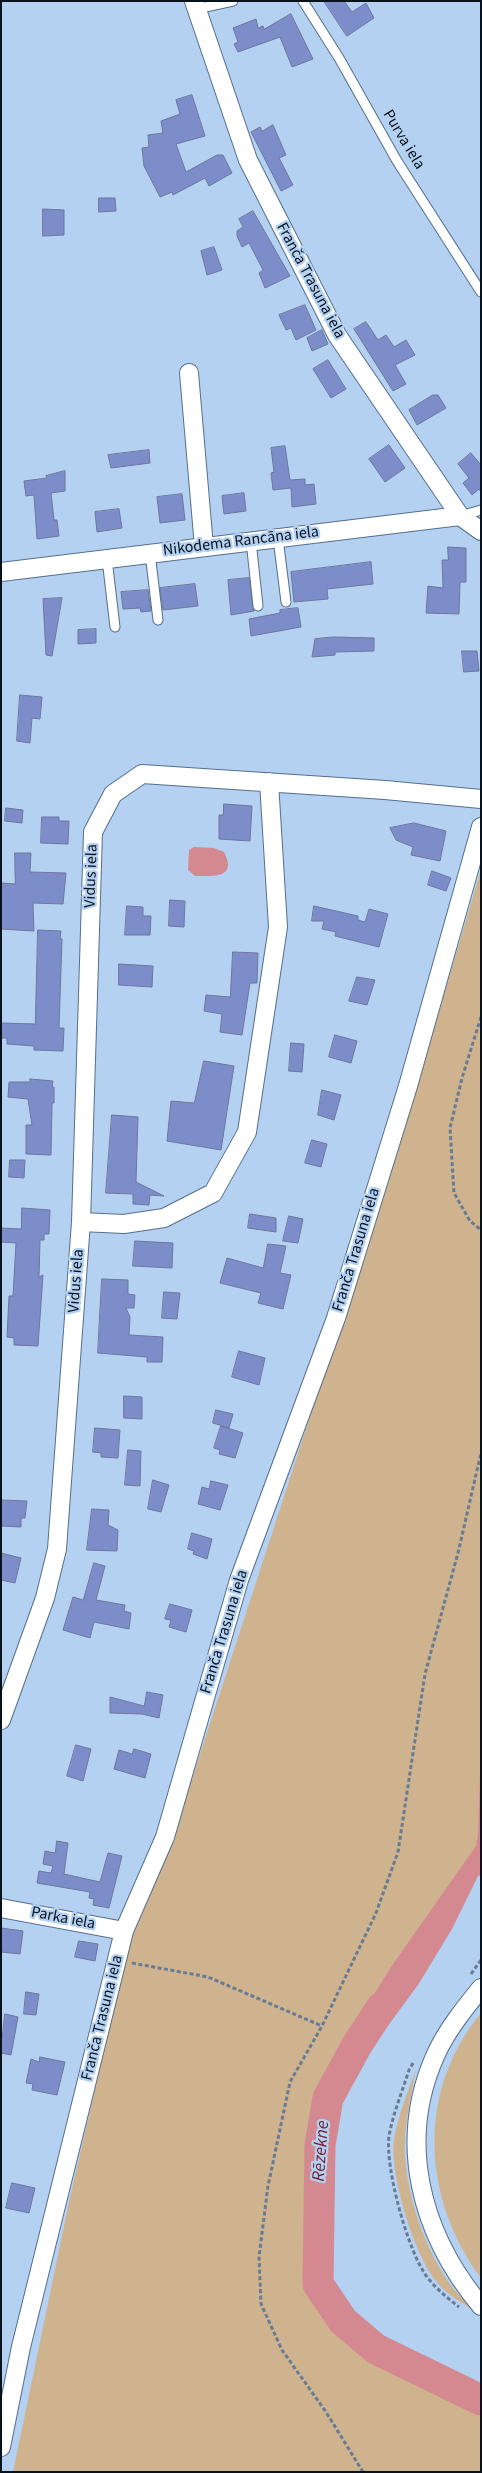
<!DOCTYPE html>
<meta charset="utf-8">
<style>
body{margin:0}
#map{position:relative;width:482px;height:2473px;overflow:hidden;background:#b4d1f2;font-family:"Source Sans 3",sans-serif}
canvas{display:block}
.frame{position:absolute;inset:0;border:2px solid #08121d;pointer-events:none}
</style>
<div id="map">
<canvas width="482" height="2473"></canvas>
<div class="frame"></div>
</div>
<script>
const ctx = document.querySelector('canvas').getContext('2d');
ctx.lineJoin = 'round';
function fill(path, color) { ctx.fillStyle = color; ctx.fill(path, 'evenodd'); }
function stroke(path, color, width, dash) { ctx.strokeStyle = color; ctx.lineWidth = width; ctx.lineCap = dash ? 'butt' : 'round'; ctx.setLineDash(dash || []); ctx.stroke(path); }
function label(font, color, halo, rows, align = 'center') {
  ctx.font = font + ' "Source Sans 3",sans-serif'; ctx.lineWidth = 4.5; ctx.setLineDash([]); ctx.textBaseline = 'middle'; ctx.strokeStyle = halo; ctx.fillStyle = color; for (const [text, x, y, turn = 0] of rows) {
    ctx.save(); ctx.translate(x, y); ctx.rotate((+turn || 0) * Math.PI / 180); ctx.textAlign = isNaN(turn) ? turn : align; if (halo) ctx.strokeText(text, 0, 0); ctx.fillText(text, 0, 0); ctx.restore();
  }
}
fill(new Path2D(`
 M481 870V1864L326 2111 318 2284 376 2349 481 2401V2472H13L69 2202 131 1933 176 1828 407 1119Z
 M481 2013V2278C422 2198 416 2092 481 2013Z
 M416 2069C411 2097 403 2128 405 2157 408 2198 424 2245 447 2280 454 2291 465 2301 475 2311 460 2302 446 2294 436 2281 414 2254 389 2173 394 2139 398 2115 408 2092 416 2069Z`), '#cfb28e');
fill(new Path2D(`
 M194 847 214 848 224 852C238 879 212 876 195 876L188 870 189 850Z
 M481 1745V1875L478 1876 452 1929 418 1985 364 2058 351 2031 391 1967 476 1846 478 1835Z`), '#d48991');
stroke(new Path2D(`
 M381 2008 357 2045 328 2098 320 2145 318 2284 343 2321 376 2349 481 2400`), '#d48991', 31);
const building = new Path2D(`
 M324 1H344L352 12 366 3 374 18 347 36Z
 M291 14 313 59 292 67 280 37 238 52 234 44 238 42 233 28 256 19 258 28 263 26 264 29Z
 M192 95 205 136 176 144 186 172 217 155H223L232 173 209 186 205 178 173 195 172 192 160 197 144 166 142 148 149 147 148 135 163 133 161 121 180 114 176 100Z
 M273 125 286 155 279 158 293 185 281 191 251 132 260 127 262 131Z
 M99 198H115L116 211 99 212Z
 M43 209 64 210V235L43 236Z
 M253 211 290 276 265 288 259 273 263 270 249 243 242 247 237 236V231L243 227 239 219Z
 M214 247 222 270 207 275 201 251Z
 M305 305 316 330 296 340 291 328 286 330 279 315Z
 M366 322 378 340 386 335 394 347 406 340 415 355 395 365 406 384 393 391 354 329Z
 M322 330 328 344 312 351 307 338Z
 M328 360 346 389 331 398 313 369Z
 M433 395H438L446 408 417 425 409 410Z
 M389 445 405 468 385 482 369 459Z
 M285 446 290 480 305 479V485L314 484 316 504 292 507 291 488 273 490 271 473 274 472 271 448Z
 M149 450 150 463 111 468 108 455Z
 M471 453 481 465V492L479 489 472 495 463 483 469 478 458 464Z
 M65 471V491L51 493 54 520H57L59 536 37 539 34 495 26 496 24 481 47 478 46 476Z
 M244 493 246 511 224 514 222 496Z
 M182 494 185 520 160 523 157 497Z
 M119 509 122 528 97 532 95 512Z
 M448 547 466 548V582H460L459 614 426 613 428 586 443 588 442 560H448Z
 M371 562 373 584 327 589 328 599 294 602 291 572Z
 M249 578 254 611 231 615 228 580Z
 M195 584 198 606 163 610 160 588Z
 M148 590 151 611 141 612 140 608 123 609 121 592Z
 M62 598 52 656 46 655 43 599Z
 M298 608 301 627 251 636 249 619 280 613V610Z
 M96 629V643L78 644V630Z
 M334 637 374 638V651L335 652V655L312 657 315 639Z
 M462 651H477L479 671 464 672Z
 M20 695 42 697 40 719 32 718 30 743 17 741Z
 M224 804 252 806 250 841 219 839V815H223Z
 M6 808 23 810 22 823 5 821Z
 M42 817H59V821H69L68 844 41 843Z
 M414 823 446 831 440 861 411 855 413 847 396 840 390 828Z
 M15 853H31L30 872 66 873 63 904 33 903 34 931 1 929V883L15 884Z
 M432 871 451 878 446 891 428 885Z
 M170 900 185 901 184 927 169 926Z
 M127 906 143 907V916H151L150 935H125Z
 M314 906 358 916V920L365 922 369 909 388 914 379 947 335 936 336 932 322 929 324 921H312Z
 M38 930 61 931 60 938 62 939 59 1028H64L63 1051 34 1050V1046L7 1044V1038H1V1023L35 1024Z
 M233 952 258 953 257 983H250L242 1035 220 1032 222 1014 204 1011 206 995 230 997Z
 M119 964 153 966 152 987 119 985Z
 M357 977 375 980 367 1005 349 1001Z
 M335 1035 357 1041 351 1063 329 1057Z
 M291 1043 304 1044 302 1072 289 1071Z
 M204 1061 234 1066 221 1150 167 1141 171 1101 194 1103Z
 M30 1079 53 1081 52 1087H54V1103H52L51 1155 26 1154V1125H32L28 1099 8 1097 9 1082H30Z
 M322 1090 341 1095 334 1120 318 1115Z
 M112 1115 138 1117 136 1182 164 1196 150 1195 149 1205 133 1204V1194L106 1193Z
 M312 1140 327 1144 321 1167 305 1163Z
 M10 1160H25L24 1178 9 1177Z
 M22 1208 50 1210 49 1234H44V1240H40L39 1277 43 1275 38 1346 14 1345V1338L7 1337 9 1296H13L16 1243 1 1242V1228L21 1229Z
 M250 1214 276 1218V1232L248 1228Z
 M289 1216 303 1219 298 1243 283 1241Z
 M135 1241 173 1243 172 1268 133 1266Z
 M268 1244 286 1246 280 1273 291 1275 283 1309 258 1303 261 1293 220 1283 227 1258 263 1268Z
 M102 1279 128 1280V1294L135 1295 134 1308H126L130 1317 129 1335 163 1337 162 1362H147V1357L98 1353Z
 M164 1292 180 1293 177 1319 162 1318Z
 M239 1351 265 1358 259 1385 232 1377Z
 M124 1396 142 1397V1419L124 1418Z
 M216 1410 233 1414 229 1428 213 1423Z
 M221 1426 243 1433 235 1458 219 1454 220 1450 214 1448Z
 M95 1428 120 1430 118 1458 101 1457V1453L93 1452Z
 M128 1450 141 1451 140 1486 125 1485Z
 M153 1480 169 1485 161 1512 148 1509Z
 M211 1481 228 1485 220 1510 198 1504 202 1487 209 1489Z
 M1 1500 27 1501 25 1518H21V1527L1 1526Z
 M92 1509 109 1510 108 1525 118 1530 117 1551 87 1550Z
 M192 1533 212 1539 207 1559 193 1554 194 1551 188 1549Z
 M1 1553 21 1558 15 1583 1 1580Z
 M94 1563 105 1566 96 1600 125 1605 124 1611 131 1613 129 1629 94 1622 90 1638 63 1630 73 1597 83 1600Z
 M170 1604 192 1610 186 1632 169 1627 171 1620 165 1619Z
 M147 1692 163 1695 159 1718 142 1714 110 1713V1697L144 1706Z
 M76 1745 91 1749 83 1781 67 1776Z
 M134 1749 151 1754 145 1778 114 1769 119 1750 132 1754Z
 M57 1841 68 1843 64 1874 100 1882 108 1853 122 1856 109 1908 93 1905 94 1899 89 1898 90 1892 37 1883 39 1871 51 1873 53 1866 43 1864 45 1851 55 1853Z
 M1 1928 23 1931 20 1954 1 1952Z
 M79 1941 98 1944 95 1961 75 1957Z
 M26 1992 39 1994 36 2015 24 2014Z
 M5 2014 18 2017 11 2055 1 2053Z
 M40 2057 65 2062 57 2095 32 2090 33 2084 26 2083 31 2059 39 2062Z
 M12 2183 35 2188 29 2213 6 2208Z`);
fill(building, '#7d8dca');
stroke(building, '#6d779b', 1);
const service = new Path2D(`
 M303 1 339 58 397 161 481 292
 M196 9 233 1
 M460 516 481 510
 M278 538 286 602
 M251 541 258 606
 M150 553 158 620
 M107 559 115 627`);
const minor = new Path2D(`
 M194 1 248 160 337 335 460 516 481 531
 M189 373 204 547
 M1 572 460 516
 M81 1222 124 1224 164 1218 213 1193 247 1132 278 927 269 782
 M1 1720 45 1598 57 1549 81 1222 93 832 113 794 142 774 385 790 481 799
 M1 1908 124 1931
 M481 1988C464 2009 447 2030 436 2054 396 2142 421 2234 481 2306
 M1 2447 21 2347 124 1931 165 1837 239 1580 336 1318 408 1086 481 827`);
stroke(service, '#546f8c', 11);
stroke(minor, '#546f8c', 20);
stroke(new Path2D(`
 M481 1017 462 1078 450 1128 454 1193 470 1221 481 1230
 M132 1963 208 1977 322 2026
 M471 1974 481 1960
 M413 2063 409 2070C402 2092 393 2114 389 2136 385 2167 406 2242 422 2269 430 2284 446 2297 459 2307
 M363 2472 326 2412 282 2350 261 2304 259 2257 268 2186 290 2082 322 2026 376 1913 398 1852 425 1674 458 1553 481 1453`), '#677c93', 3, [4, 2.5]);
stroke(service, '#fff', 9);
stroke(minor, '#fff', 18);
label('16px', '#08121d', '#b4d1f2', [
 ["Purva iela",403,140,59],
 ["Franča Trasuna iela",310,281,62],
 ["Nikodema Rancāna iela",241,542,-7],
 ["Vidus iela",92,876,-88],
 ["Franča Trasuna iela",357,1250,-73],
 ["Vidus iela",77,1281,-86],
 ["Franča Trasuna iela",225,1632,-73],
 ["Parka iela",63,1919,11],
 ["Franča Trasuna iela",103,2018,-76]
]);
label('italic 18px', '#751c30', '#b4d1f2', [
 ["Rēzekne",322,2151,-86]
]);
</script>
